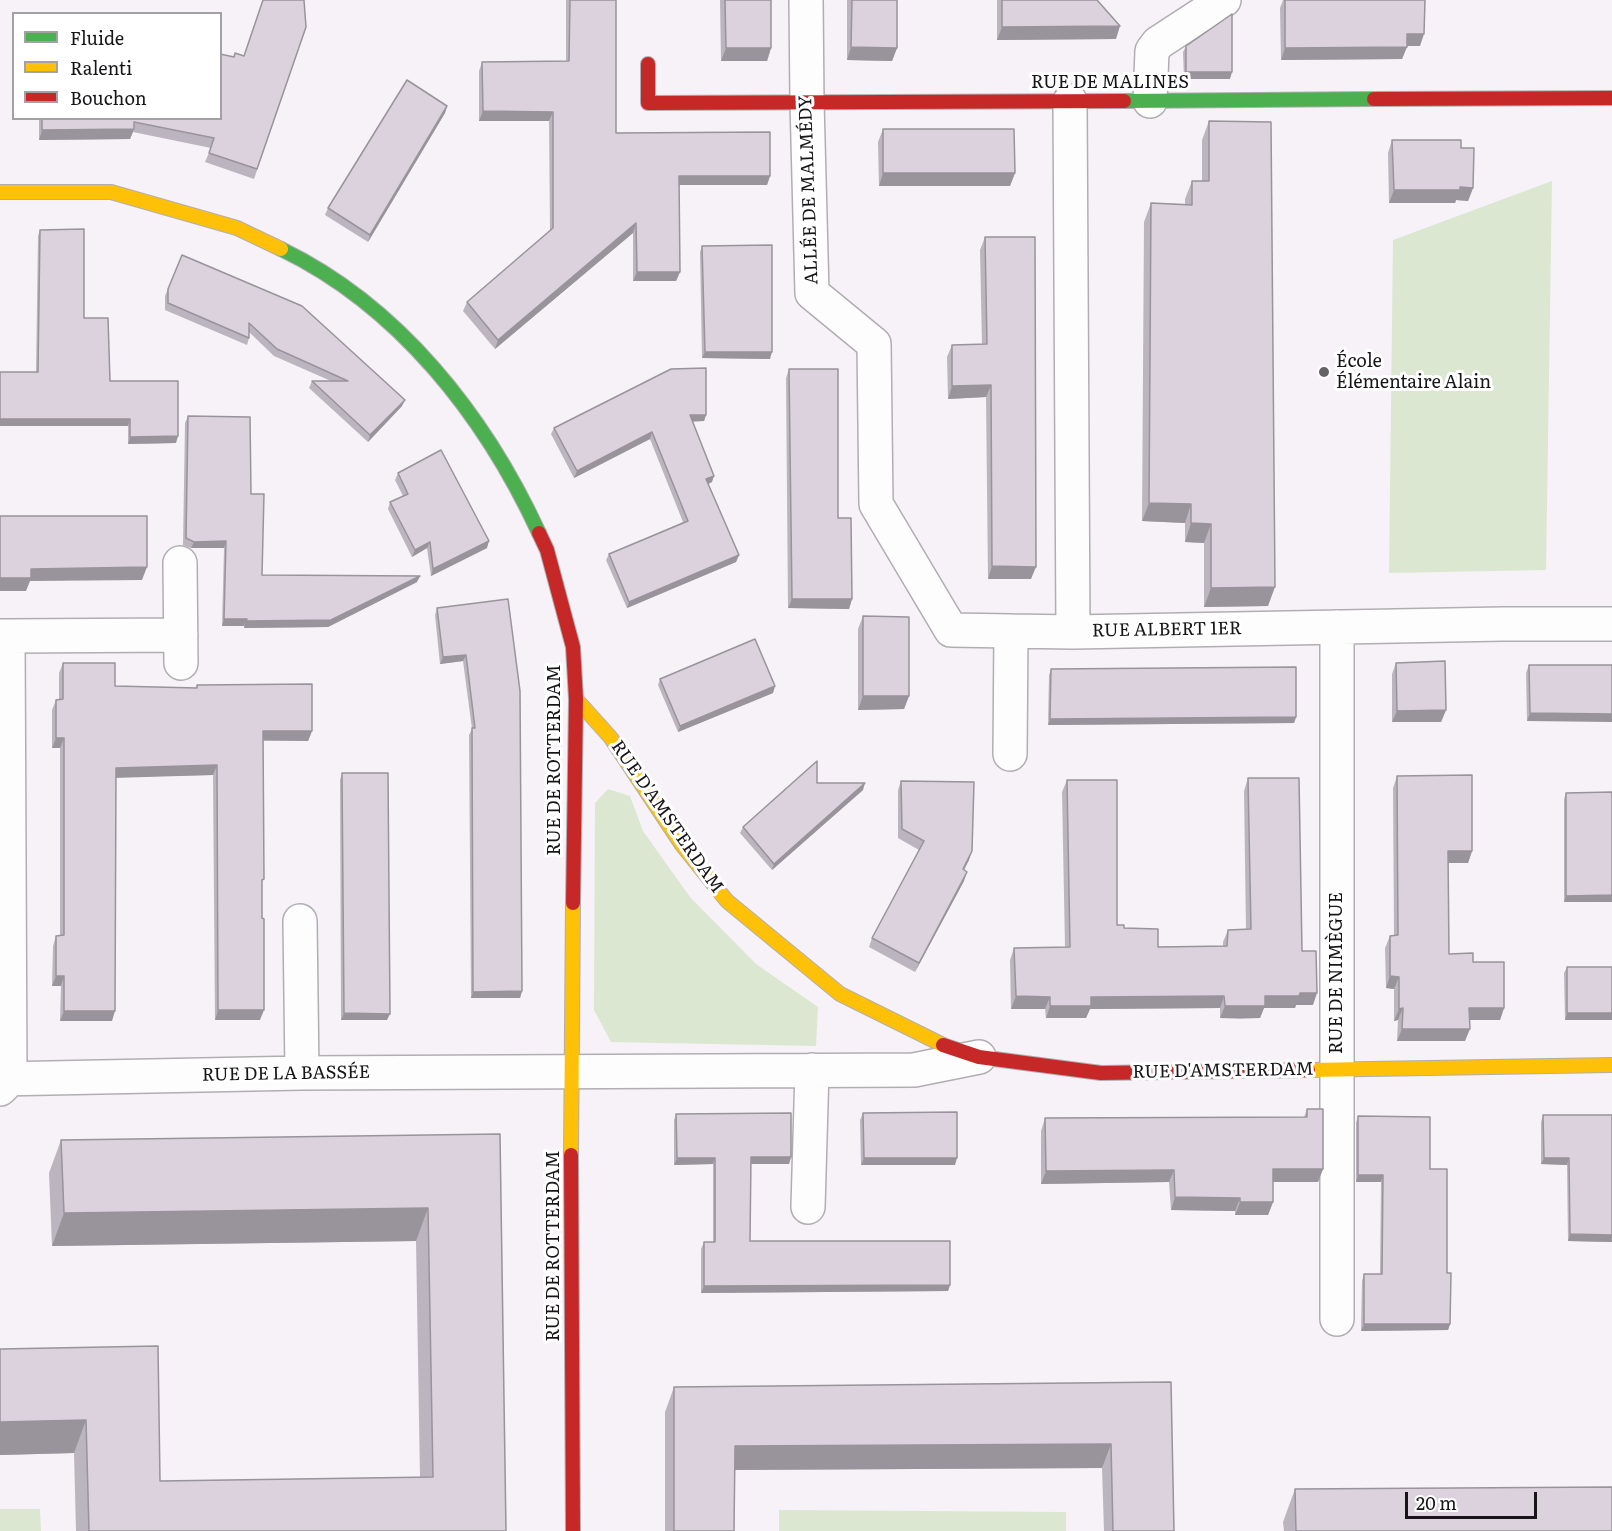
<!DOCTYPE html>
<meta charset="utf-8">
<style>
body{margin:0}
#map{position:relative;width:1612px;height:1531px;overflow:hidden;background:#f6f2f7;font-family:Literata,serif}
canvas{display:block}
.legend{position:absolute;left:12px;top:12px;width:210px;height:108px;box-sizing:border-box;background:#fff;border:2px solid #a2a1a3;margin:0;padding:8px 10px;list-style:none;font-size:18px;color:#171518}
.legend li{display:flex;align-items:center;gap:12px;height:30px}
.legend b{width:30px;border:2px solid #a2a1a3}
.scale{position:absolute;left:1405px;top:1492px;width:132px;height:27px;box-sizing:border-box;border:3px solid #171518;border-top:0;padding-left:8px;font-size:18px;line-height:21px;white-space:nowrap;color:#171518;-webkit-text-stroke:4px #fff;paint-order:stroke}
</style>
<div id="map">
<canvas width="1612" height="1531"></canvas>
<ul class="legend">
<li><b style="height:8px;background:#4caf50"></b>Fluide</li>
<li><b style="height:8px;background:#ffc107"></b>Ralenti</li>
<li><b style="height:8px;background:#c62828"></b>Bouchon</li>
</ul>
<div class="scale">20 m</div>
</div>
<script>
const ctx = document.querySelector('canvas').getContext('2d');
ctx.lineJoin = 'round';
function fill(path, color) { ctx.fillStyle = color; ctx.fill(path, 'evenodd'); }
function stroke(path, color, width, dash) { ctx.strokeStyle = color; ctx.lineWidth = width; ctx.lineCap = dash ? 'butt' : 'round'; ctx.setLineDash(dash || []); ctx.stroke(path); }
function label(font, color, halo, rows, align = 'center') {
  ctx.font = font + ' Literata,serif'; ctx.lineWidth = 6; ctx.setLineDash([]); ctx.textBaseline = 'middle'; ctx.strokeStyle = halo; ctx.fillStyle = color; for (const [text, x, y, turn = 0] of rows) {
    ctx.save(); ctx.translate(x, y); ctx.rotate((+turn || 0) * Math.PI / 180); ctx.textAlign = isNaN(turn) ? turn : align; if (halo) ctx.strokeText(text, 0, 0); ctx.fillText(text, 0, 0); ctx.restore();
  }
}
fill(new Path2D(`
 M1552 181 1546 570 1389 573 1393 240Z
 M608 789 630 796 643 831 690 897 756 964 818 1007 816 1046 611 1042 594 1010 595 803Z
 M0 1509H40L41 1531H0Z
 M779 1510 1066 1512V1531H779Z`), '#dce7d1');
const street = new Path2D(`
 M806 0 807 102 812 293 874 344 876 504 951 630 1011 631 1010 754
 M1070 101 1073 632
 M1150 101 1152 51 1158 43 1224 0
 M180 563 181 663
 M1337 627V1319
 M1011 631 1073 632 1503 624H1612
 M0 636H8L10 1079 0 1089
 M8 636 181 635
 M300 921 302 1073
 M0 1079 302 1073 914 1070 979 1057
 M808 1207 812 1070`);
const fast = new Path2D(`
 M1124 101 1374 99
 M281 249C399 306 485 416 539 533`);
const slow = new Path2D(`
 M0 192H111L237 228 281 249
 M576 699 611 738 682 845 727 901 840 994 943 1045
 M1308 1070 1612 1065
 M571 1155 573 903`);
const jam = new Path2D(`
 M648 64V103L1124 101
 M1374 99 1612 98
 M539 533 547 550 573 647 576 699 573 903
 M943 1045 979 1057 1101 1073 1308 1070
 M571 1155 573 1531`);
stroke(street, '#b1aeb2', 36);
stroke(fast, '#b1aeb2', 16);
stroke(slow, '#b1aeb2', 16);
stroke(jam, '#b1aeb2', 16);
stroke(street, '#fefdfe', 33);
stroke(fast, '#4caf50', 14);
stroke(slow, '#ffc107', 14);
stroke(jam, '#c62828', 14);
fill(new Path2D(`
 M566 0H616V133L770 176 767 185H679L680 272 676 281H633V233L495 349 463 311 467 302 550 231 549 121H479V71L482 62 566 61Z
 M720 0H771V48L767 61H721Z
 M847 0H897V48L892 61 847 60Z
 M997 0H1097L1116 39 997 40Z
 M1283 0H1425L1420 46H1407L1402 59 1281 60 1280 8Z
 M306 27 254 179 205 162 211 148 133 132 130 139 39 140V118H220L234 57 244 56Z
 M1186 46 1230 79H1184L1183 52Z
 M447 106 445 113 368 242 325 215 328 208Z
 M1209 121 1268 606 1204 607V543L1185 542V523L1142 521 1144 222 1151 203 1185 204V199L1192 181H1202V140Z
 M883 129 1015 173 1010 186H879L878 142Z
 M1392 140 1461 148 1473 188 1468 201 1456 200 1455 203H1389L1388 153Z
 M40 230 84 318 110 381 176 443 128 444V426L36 372 38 236Z
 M985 237 1031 579H988L986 397 948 399 947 357 952 345 982 344 980 250Z
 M702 246 770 359 702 358 700 252Z
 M182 255 402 406 368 442 309 388 312 381H331L274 356 249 332V338L247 345 165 310V296Z
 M789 369 838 518 852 599 849 609 788 608 786 378Z
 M706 415 704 421H693L712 482 708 484 739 555 736 562 627 608 606 560 609 554 683 522 650 439 574 478 551 434 554 428Z
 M188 416 251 494 262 575 417 582 328 627 244 628V626H222L224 548H191L183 545 185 423Z
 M398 473 487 548 431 576 427 548 412 557 388 509 390 502 403 496 395 480Z
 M508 599 522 991 520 998H471L469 735 472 729 463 661 440 664 435 615 437 608Z
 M863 616 909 696 904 709 858 710V629Z
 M63 663 115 686 196 688 197 685 312 731 308 741H263L260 1020H215L213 775 116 777 112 1021H60L61 986H52L53 946 56 936H60V748H52V710L56 700 59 699V673Z
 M1396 663 1446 710 1441 722H1392V674Z
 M1529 665H1612L1527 721 1526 673Z
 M1051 669 1296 717 1294 723 1048 725 1049 675Z
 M660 679 775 686 773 693 678 732 658 685Z
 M342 773 387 1020H341L340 780Z
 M1397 776 1472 851 1468 863H1448L1449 954 1473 962 1504 1008 1500 1020H1470L1465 1041H1397L1398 1020 1394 1021V989L1386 988 1385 948 1390 936 1394 935 1393 788Z
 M1248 778 1302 951 1313 1005H1296L1295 1008H1264L1260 1018 1240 1019 1220 1018V1008L1090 1009 1086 1018H1046L1045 1009H1011L1010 960 1014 948 1065 947 1062 792 1067 780 1117 925 1124 928 1158 947 1223 946V942L1228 930H1246L1244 791Z
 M901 781 969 860 964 870V881L915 972 869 947 872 938 919 850 898 838V790Z
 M817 783 863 790 772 870 740 833 743 827Z
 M1612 792V902H1564V799L1566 793Z
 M1567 967H1612V1020H1565L1564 973Z
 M1307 1109 1323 1169 1318 1182H1273V1202L1268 1215H1235V1211L1171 1210 1169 1182 1041 1184V1131L1045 1118 1304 1117Z
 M863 1113 955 1165H861L860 1120Z
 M676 1114 791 1157 789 1164H751L750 1241 950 1285 948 1291 701 1293V1249L704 1242H713V1164L674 1165V1120Z
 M1543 1115H1612V1242L1568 1241 1567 1165 1541 1164V1122Z
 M1358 1116 1430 1169 1447 1273 1450 1324 1448 1330 1361 1331 1362 1281 1364 1274H1380L1381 1182H1356V1123Z
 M500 1134 506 1531H76L74 1453 0 1455 158 1346 160 1481 420 1477 416 1241 52 1246 49 1173 61 1140Z
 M1171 1382 1174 1531H1104L1102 1468 735 1470 734 1531H665V1412L674 1387Z
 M1295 1489 1612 1531H1284L1283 1522Z`), '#bcb5bf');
fill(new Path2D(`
 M1120 26 1116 39 997 40 1002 27Z
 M1407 34H1424L1420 46H1402Z
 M851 47 897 48 892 61 847 60Z
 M1407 47 1402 59 1281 60 1285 48Z
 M726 48H771L767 61H721Z
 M1186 72H1232L1230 79H1184Z
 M447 106 445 113 368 242 370 235Z
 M483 111 553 112 549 121H479Z
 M134 129 130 139 39 140 42 130Z
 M883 173H1015L1010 186H879Z
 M679 176H770L767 185H676Z
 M1460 187 1473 188 1468 201 1456 200 1455 203H1389L1394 190Z
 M636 223 633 233 495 349 498 340Z
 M637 272H680L676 281H633Z
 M705 352H772L770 359 702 358Z
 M991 385 986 397 948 399 952 386Z
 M405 400 402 406 368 442 370 435Z
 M690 415H706L704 421 688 422Z
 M0 419H130L128 426H0Z
 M652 432 650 439 574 478 577 471Z
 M178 436 176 443 128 444 130 437Z
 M714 476 712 482 704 486 706 479Z
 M1149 503 1191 504 1185 523 1142 521Z
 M1191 523 1211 524 1204 543 1185 542Z
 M226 541 224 548H191L194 542Z
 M489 541 487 548 431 576 433 569Z
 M430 542 427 548 412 557 415 550Z
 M739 555 736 562 627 608 629 602Z
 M992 566 1036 567 1031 579H988Z
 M147 567 142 580 30 581 26 591H0V578L31 569Z
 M420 576 417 582 328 627 244 628 246 621Z
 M1275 587 1268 606 1204 607 1211 588Z
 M792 599H852L849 609 788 608Z
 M224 619H247L244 626H222Z
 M466 655 463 661 440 664 443 657Z
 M775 686 773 693 678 732 680 726Z
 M863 696H909L904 709 858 710Z
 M1446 710 1441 722H1392L1397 711Z
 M1530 713 1612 714V722L1527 721Z
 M1296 717 1294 723 1048 725 1050 719Z
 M263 731H312L308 741 259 740Z
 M56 738H64L60 748H52Z
 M217 765 213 775 112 778 116 768Z
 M865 783 863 790 772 870 774 864Z
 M972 851 969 860 959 879 963 869Z
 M1448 851H1472L1468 863H1444Z
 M967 872 964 881 915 972 919 963Z
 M1612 895V902H1564L1566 896Z
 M56 976H64L61 986H52Z
 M1390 976 1399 977 1394 989 1386 988Z
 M522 991 520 998H471L473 992Z
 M1300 993H1317L1313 1005H1296L1295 1008H1264L1260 1018H1220L1225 1006 1265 996Z
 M1016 996 1050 997 1045 1009H1011Z
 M1224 996 1220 1008 1090 1009 1086 1018H1046L1050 1006 1091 997Z
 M1403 1008 1398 1020 1394 1021 1399 1009Z
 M1469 1008H1504L1500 1020H1465Z
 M218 1010H264L260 1020H215Z
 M64 1011H115L112 1021H60Z
 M344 1013 390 1014 387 1020H341Z
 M1567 1013H1612V1020H1565Z
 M1402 1029H1470L1465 1041H1397Z
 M751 1157H791L789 1164H748Z
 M677 1158H715L713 1164 674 1165Z
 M864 1158H957L955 1165H861Z
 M1544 1158H1569L1567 1165 1541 1164Z
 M1273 1169H1323L1318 1182H1268Z
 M1174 1170 1169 1182 1041 1184 1046 1171Z
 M1358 1175H1383L1381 1182H1356Z
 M1175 1197 1240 1198 1235 1211 1171 1210Z
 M1240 1202H1273L1268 1215H1235Z
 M428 1208 416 1241 52 1246 64 1213Z
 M1570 1234 1612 1235V1242L1568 1241Z
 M950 1285 948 1291 701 1293 704 1286Z
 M1364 1324H1450L1448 1330 1361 1331Z
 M86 1420 74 1453 0 1455V1422Z
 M1111 1444 1102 1468 726 1470 735 1446Z`), '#99939b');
const building = new Path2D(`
 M263 0H304L306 27 257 169 209 153 214 138 134 122V129L42 130V118H220V54L234 57 235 53 244 56Z
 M570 0H616V133L770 132V176H679L680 272H637L636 223 498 340 467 302 553 228V112L483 111 482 62 569 61Z
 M725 0H771V48H726Z
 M852 0H897V48L851 47Z
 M1002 0H1097L1120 26 1002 27Z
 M1285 0H1425L1424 34H1407V47L1285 48Z
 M1232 14V72H1186V46Z
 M407 80 447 106 370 235 328 208Z
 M1209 121 1271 122 1275 587 1211 588V524L1191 523V504L1149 503 1151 203 1192 205V181H1209Z
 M883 129H1014L1015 173H883Z
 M1392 140H1461V148H1474L1473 188 1460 187V190H1394Z
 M84 229V318H108L110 381H178V436L130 437V419H0V372H38L40 230Z
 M985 237H1035L1036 567 992 566 991 385 952 386V345L987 344Z
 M772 245V352H705L702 246Z
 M182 255 302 306 405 400 370 435 312 381H348L277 349 249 323V338L168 303V289Z
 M706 368V415H690L714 476 706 479 739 555 629 602 609 554 688 521 652 432 577 471 554 428 671 369Z
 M789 369H838V518H851L852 599H792Z
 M188 416 250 417 251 494H264L262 575 420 576 331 620 246 621 247 619H224L226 541 194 542 186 538Z
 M441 450 489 541 433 569 430 542 415 550 390 502 408 494 398 473Z
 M0 516H147V567L31 569V578H0Z
 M508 599 520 691 522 991 473 992 472 728H475L466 655 443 657 437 608Z
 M863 616 909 617V696H863Z
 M755 639 775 686 680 726 660 679Z
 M1445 661 1446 710 1397 711 1396 663Z
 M63 663H115V686L197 688V685L312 684V731H263L264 879 262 880V918L264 919V1010H218L217 765 116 768 115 1011H64V976H56V936L64 935V738H56V700L63 699Z
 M1529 665H1612V714L1530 713Z
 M1296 667V717L1050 719 1051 669Z
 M817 761V783H865L774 864 743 827Z
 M342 773H388L390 1014 344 1013Z
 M1472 775V851H1448L1449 954 1473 953V962H1504V1008H1469L1470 1029H1402L1403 1008 1399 1009V977L1390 976V936L1398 935 1397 776Z
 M1248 778H1299L1302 951H1316L1317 993H1300L1299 996H1265V1006H1225L1224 996 1091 997V1006H1050V997L1016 996 1014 948 1070 947 1067 780H1117V925H1124V928L1158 929V947L1227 946 1228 930 1251 929Z
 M901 781 974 782 972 851 963 869 967 872 919 963 872 938 924 841 902 829Z
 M1612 792V895L1566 896V793Z
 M1567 967H1612V1013H1567Z
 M1307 1109H1323V1169H1273V1202H1240V1198L1175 1197 1174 1170 1046 1171 1045 1118 1307 1117Z
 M957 1112V1158H864L863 1113Z
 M791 1113V1157H751L750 1241H950V1285L704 1286V1242H715V1158H677L676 1114Z
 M1543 1115H1612V1235L1570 1234 1569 1158H1544Z
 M1358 1116 1430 1117V1169H1447V1273H1451L1450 1324H1364V1274H1382L1383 1175H1358Z
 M500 1134 506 1531H89L86 1420 0 1422V1349L158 1346 160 1481 433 1477 428 1208 64 1213 61 1140Z
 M1171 1382 1174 1531H1113L1111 1444 735 1446 734 1531H674V1387Z
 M1612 1487V1531H1296L1295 1489Z`);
fill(building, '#dbd2de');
stroke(building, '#99939b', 1.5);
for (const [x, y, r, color] of [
 [1324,372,6,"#656266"]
]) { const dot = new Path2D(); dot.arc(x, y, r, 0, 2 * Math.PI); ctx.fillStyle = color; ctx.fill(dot); stroke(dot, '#fff', 2); }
label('18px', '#171518', '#fff', [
 ["RUE DE MALINES",1110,83],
 ["ALLÉE DE MALMÉDY",809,190,-92],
 ["RUE ALBERT 1ER",1167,630,-1],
 ["RUE DE ROTTERDAM",555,760,-90],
 ["RUE D'AMSTERDAM",667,817,55],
 ["RUE DE NIMÈGUE",1337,973,-90],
 ["RUE D'AMSTERDAM",1223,1071,-1],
 ["RUE DE LA BASSÉE",286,1074,-1],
 ["RUE DE ROTTERDAM",554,1246,-90]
]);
label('18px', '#171518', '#fff', [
 ["École",1336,362],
 ["Élémentaire Alain",1336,383]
], 'left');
</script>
